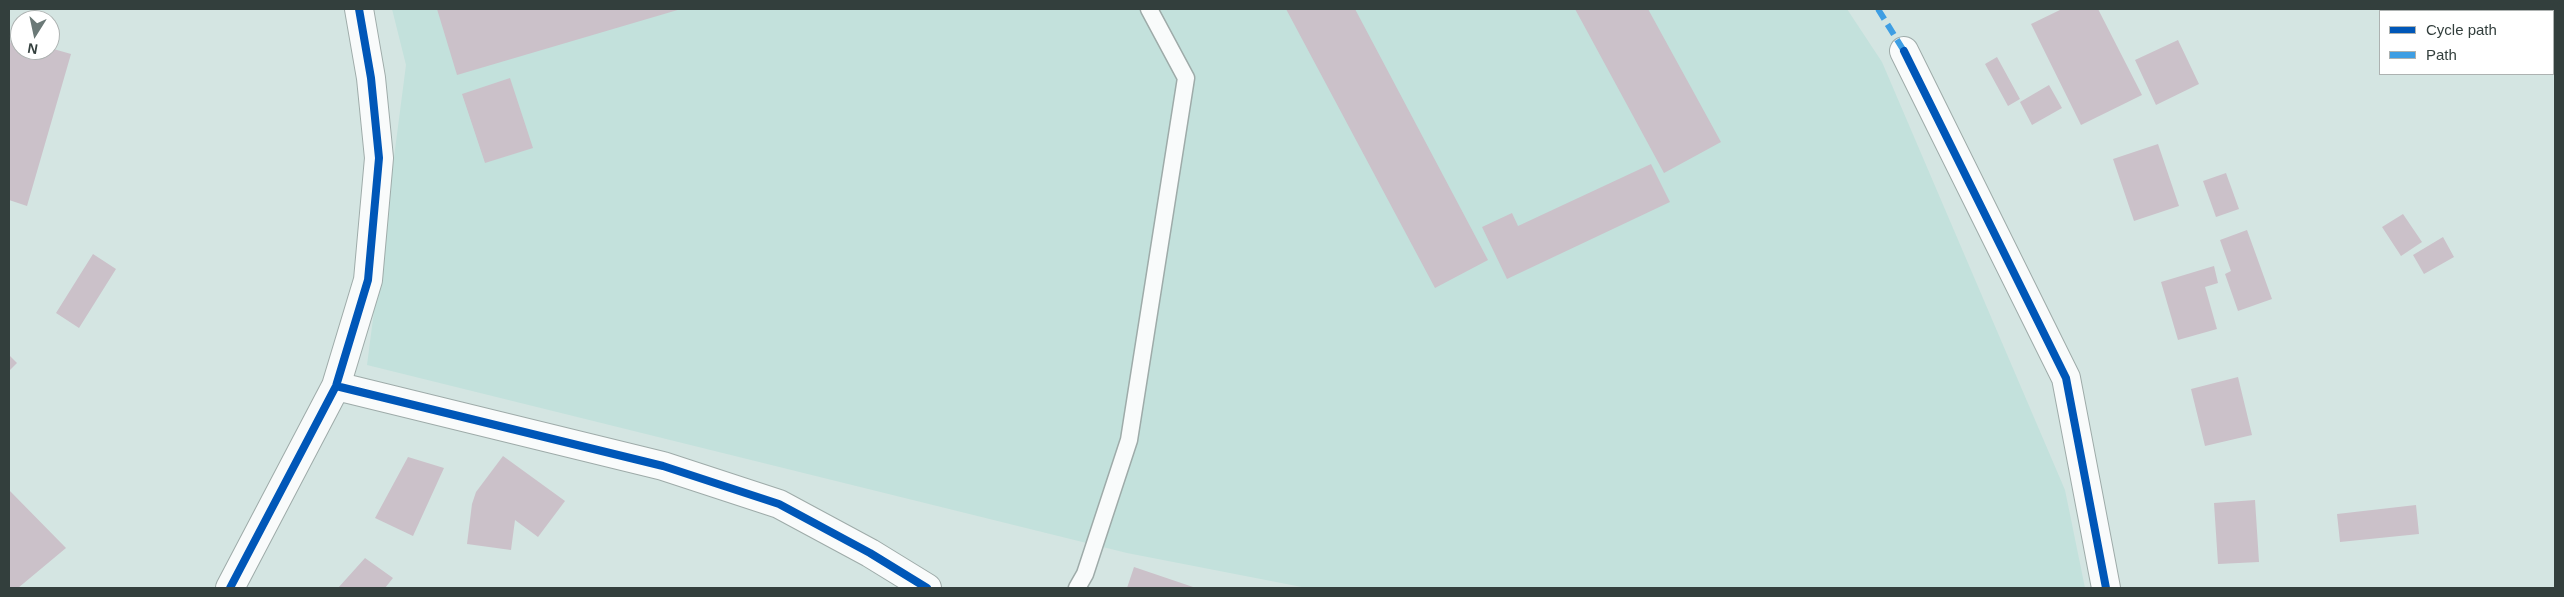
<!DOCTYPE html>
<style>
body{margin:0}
#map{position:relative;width:2564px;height:597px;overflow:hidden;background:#d4e5e2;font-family:Arial,sans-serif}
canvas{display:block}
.frame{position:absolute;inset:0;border:10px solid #333f3d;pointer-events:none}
.legend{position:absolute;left:2379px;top:10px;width:175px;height:65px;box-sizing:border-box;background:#fff;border:1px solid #adb2b1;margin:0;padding:6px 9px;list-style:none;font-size:15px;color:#333f3d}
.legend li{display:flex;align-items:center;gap:10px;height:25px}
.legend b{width:25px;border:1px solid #adb2b1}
.north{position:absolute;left:10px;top:10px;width:50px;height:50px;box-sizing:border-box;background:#fff;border:1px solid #adb2b1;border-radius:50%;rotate:190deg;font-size:14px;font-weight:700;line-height:20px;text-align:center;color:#333f3d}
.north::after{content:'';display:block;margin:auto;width:18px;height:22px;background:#6b7977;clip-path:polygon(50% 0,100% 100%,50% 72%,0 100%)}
</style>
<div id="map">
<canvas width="2564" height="597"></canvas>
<div class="frame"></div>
<ul class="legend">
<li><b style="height:6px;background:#0057b8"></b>Cycle path</li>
<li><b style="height:6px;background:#3e9ee3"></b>Path</li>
</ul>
<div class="north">N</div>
</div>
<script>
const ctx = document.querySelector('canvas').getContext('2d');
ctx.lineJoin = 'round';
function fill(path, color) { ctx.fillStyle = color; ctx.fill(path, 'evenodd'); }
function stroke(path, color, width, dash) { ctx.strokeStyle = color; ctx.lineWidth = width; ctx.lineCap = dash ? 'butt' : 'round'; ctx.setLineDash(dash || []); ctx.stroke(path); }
fill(new Path2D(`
 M392 9H1847L1882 62 2065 490 2085 588H1307L1127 553 367 365 406 65Z`), '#c3e1dc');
fill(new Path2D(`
 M437 9H681L457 75Z
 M1286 9H1355L1488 260 1435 288Z
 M1575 9H1648L1721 142 1664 173Z
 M2062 9H2098L2142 95 2081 125 2031 24Z
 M12 37 20 39V50H50V48L71 54 27 206 9 200V47Z
 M2178 40 2199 84 2156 105 2135 60Z
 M1997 57 2020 99 2008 106 1985 64Z
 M510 78 533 148 485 163 462 94Z
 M2049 85 2062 108 2032 125 2020 102Z
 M2158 144 2179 206 2134 221 2113 159Z
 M1651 164 1670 202 1507 279 1482 227 1512 213 1518 226Z
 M2226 173 2239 209 2216 217 2203 181Z
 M2403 214 2422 242 2401 256 2382 227Z
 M2247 230 2272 299 2238 311 2225 274 2231 271 2220 240Z
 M2443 237 2454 257 2424 274 2413 255Z
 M93 254 116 269 79 328 56 313Z
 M2214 266 2218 283 2205 287 2217 329 2178 340 2161 282Z
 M9 355 17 363 9 371Z
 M2238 377 2252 435 2205 446 2191 389Z
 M503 456 565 501 538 537 515 520 511 550 467 544 472 504 476 492Z
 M408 457 444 468 413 536 375 518Z
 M9 490 66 548 18 588H9Z
 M2255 500 2259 562 2218 564 2214 503Z
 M2416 505 2419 534 2340 542 2337 514Z
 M365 558 393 578 385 588H338Z
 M1134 567 1196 588H1127Z`), '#cbc1c9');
const lane = new Path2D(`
 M1077 588 1085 574 1129 440 1186 78 1149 9`);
const street = new Path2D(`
 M1904 51 2066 378 2106 588
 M336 386 663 466 779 504 870 553 927 588
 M230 588 336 386 368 280 379 158 371 78 359 9`);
stroke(lane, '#9eaba9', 19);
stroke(street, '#9eaba9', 30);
stroke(lane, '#f9fbfb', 16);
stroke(street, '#f9fbfb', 28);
stroke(new Path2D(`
 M1878 9 1904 51`), '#3e9ee3', 6, [12, 6]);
stroke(new Path2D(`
 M1904 51 2066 378 2106 588
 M336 386 663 466 779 504 870 553 927 588
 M230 588 336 386 368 280 379 158 371 78 359 9`), '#0057b8', 8);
</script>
